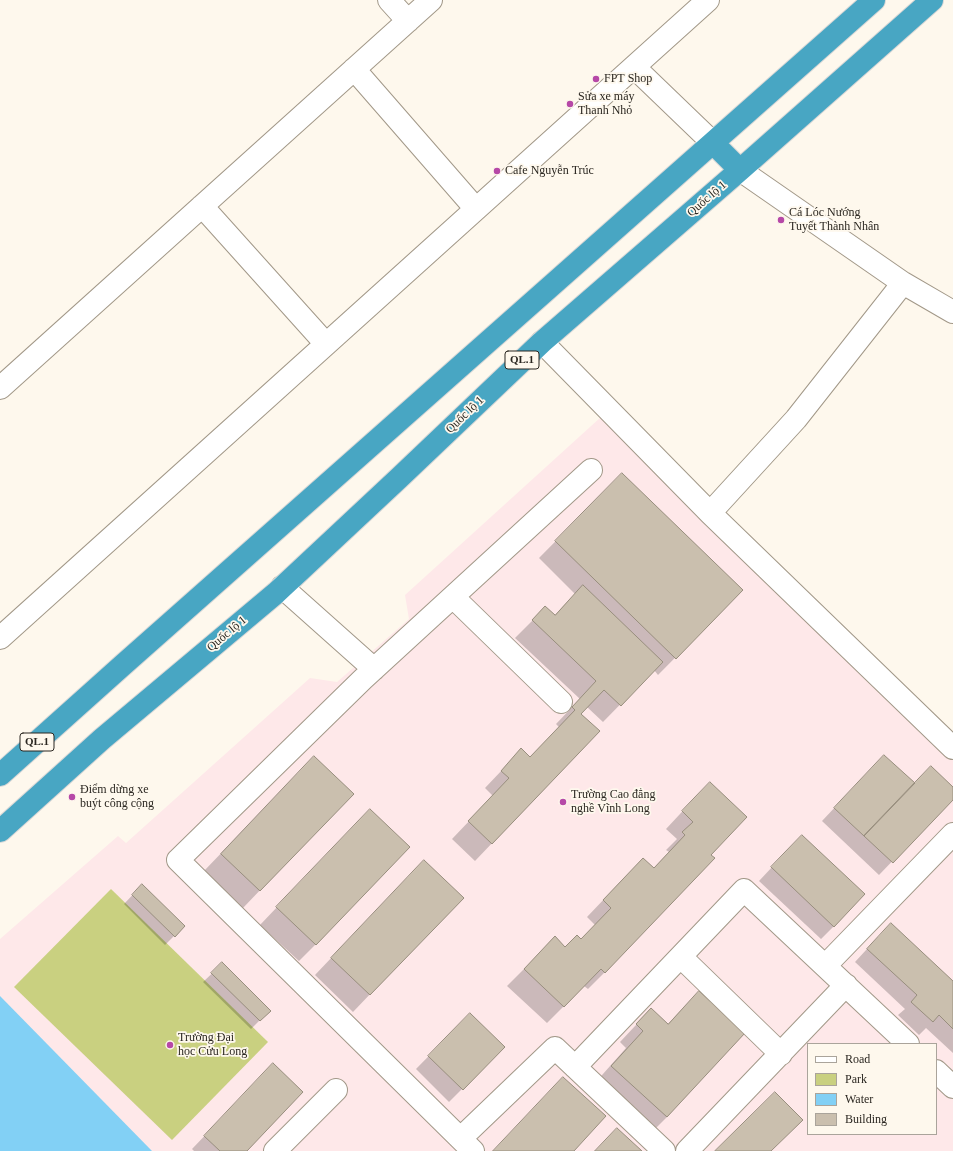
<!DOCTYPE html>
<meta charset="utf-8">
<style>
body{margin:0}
#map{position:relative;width:953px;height:1151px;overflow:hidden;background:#fef8ed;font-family:Georgia,serif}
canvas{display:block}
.legend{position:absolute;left:807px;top:1043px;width:130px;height:92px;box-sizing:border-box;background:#fef8ed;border:1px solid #aaa49b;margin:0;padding:5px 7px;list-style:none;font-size:12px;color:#2b2721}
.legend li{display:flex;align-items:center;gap:8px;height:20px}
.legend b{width:20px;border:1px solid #aaa49b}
</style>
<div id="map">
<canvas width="953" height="1151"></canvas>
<ul class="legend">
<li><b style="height:5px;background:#fff"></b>Road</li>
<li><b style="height:11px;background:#c9d080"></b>Park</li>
<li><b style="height:11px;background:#82d0f5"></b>Water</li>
<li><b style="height:11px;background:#cabfae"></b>Building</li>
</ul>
</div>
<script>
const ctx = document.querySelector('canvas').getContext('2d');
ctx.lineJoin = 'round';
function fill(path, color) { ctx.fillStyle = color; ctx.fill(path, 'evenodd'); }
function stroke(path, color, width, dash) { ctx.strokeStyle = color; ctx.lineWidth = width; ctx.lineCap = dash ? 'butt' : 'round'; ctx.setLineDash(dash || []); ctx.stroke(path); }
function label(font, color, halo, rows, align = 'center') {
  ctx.font = font + ' Georgia,serif'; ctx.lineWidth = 3.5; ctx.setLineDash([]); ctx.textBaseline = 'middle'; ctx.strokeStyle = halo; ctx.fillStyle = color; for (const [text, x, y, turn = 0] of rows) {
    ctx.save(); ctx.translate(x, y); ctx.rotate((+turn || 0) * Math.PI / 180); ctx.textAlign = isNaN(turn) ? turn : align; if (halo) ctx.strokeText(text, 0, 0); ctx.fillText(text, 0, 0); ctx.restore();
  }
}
fill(new Path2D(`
 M601 417 953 760V1151H0V939L118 836 126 843 310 678 337 682 409 619 405 595ZM808 1044H936V1134H808Z`), '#fee8e9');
fill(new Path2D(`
 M111 889 268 1042 172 1140 14 987Z`), '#c9d080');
fill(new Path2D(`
 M0 996 152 1151H0Z`), '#82d0f5');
fill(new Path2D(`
 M622 474 742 590 658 675 654 670 603 722 587 707 580 714 598 732 475 861 452 839 493 796 485 788 521 750 530 758 559 727 556 724 580 699 515 638 545 608 554 616 575 594 539 558Z
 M871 769 914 784 953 789V798L879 875 822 821Z
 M297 774 352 794 243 908 204 871Z
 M693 800 710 854 605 972 588 989 584 986 547 1023 507 986 538 955 565 948 581 940 595 925 587 917 626 876 653 869 669 852 666 850 677 839 666 829Z
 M353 827 316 944 299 961 260 925Z
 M789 849 834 926 821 939 759 881Z
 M407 878 462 898 353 1012 315 975Z
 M142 885 184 926 165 945 124 904Z
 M878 937 953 982V1053L926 1028 919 1035 898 1015 905 1009 855 962Z
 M222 964 269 1011 251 1029 203 982Z
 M699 992 667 1117 650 1134 595 1083 626 1048 620 1042 651 1009 667 1025Z
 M470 1014 504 1047 449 1102 416 1069Z
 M260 1078 245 1151H194L192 1149Z`), '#0003');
const building = new Path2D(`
 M622 473 743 590 676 659 555 541Z
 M583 585 663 662 621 706 604 690 581 714 600 731 492 844 468 821 509 778 501 771 521 748 530 757 575 710 572 707 596 681 532 620 545 606 555 615Z
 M884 755 915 783 864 836 834 808Z
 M314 756 354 794 260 891 221 854Z
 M931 766 953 787V800L893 863 864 836Z
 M710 782 747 817 711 855 715 858 605 973 601 969 564 1007 524 969 555 936 565 947 577 935 581 939 611 908 603 900 643 858 654 868 685 835 682 832 693 822 682 811Z
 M370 809 410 847 316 945 276 907Z
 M802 835 865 894 834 927 771 867Z
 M424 860 464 898 370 995 331 958Z
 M142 884 185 926 175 937 132 895Z
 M891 923 953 981V1029L939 1015 933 1022 911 1002 917 995 867 949Z
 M222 962 271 1011 260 1021 211 973Z
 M699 991 745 1033 667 1117 611 1066 643 1031 636 1024 651 1008 668 1024Z
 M470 1013 505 1047 463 1090 428 1056Z
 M273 1063 303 1092 247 1151H220L204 1136Z
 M563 1077 606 1116 574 1151H493Z
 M775 1092 803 1120 771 1151H715Z
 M617 1128 642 1151H595Z`);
fill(building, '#cabfae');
stroke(building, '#988e7e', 1);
const minor = new Path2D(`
 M389 0 408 21
 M634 67 713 143
 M354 69 476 209
 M740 170 903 283 953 312
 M202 206 326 344
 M542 342 710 513 953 748
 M0 388 431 0
 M710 513 796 419 903 283
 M282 587 374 669
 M453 597 561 702
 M0 638 708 0
 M681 957 781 1054
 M825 966 953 834
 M575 1067 744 890 908 1044
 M936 1071 953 1087
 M461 1138 555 1048 664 1151
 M275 1151 336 1090
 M473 1151 178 860 363 679 591 470
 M687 1151 846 985`);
const highway = new Path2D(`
 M713 143 740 170
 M0 775 124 664 874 0
 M0 831 102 739 276 593 399 478 542 342 740 170 932 0`);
stroke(minor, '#a29888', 24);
stroke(highway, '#d9d8d7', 24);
stroke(minor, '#fff', 22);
stroke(highway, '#48a6c3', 22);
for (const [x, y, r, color] of [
 [596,79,4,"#b648a7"],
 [570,104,4,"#b648a7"],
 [497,171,4,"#b648a7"],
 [781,220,4,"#b648a7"],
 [72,797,4,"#b648a7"],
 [563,802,4,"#b648a7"],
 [170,1045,4,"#b648a7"]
]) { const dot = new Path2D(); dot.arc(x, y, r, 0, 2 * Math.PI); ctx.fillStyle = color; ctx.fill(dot); stroke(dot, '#fef8ed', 1.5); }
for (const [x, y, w] of [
 [522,360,34],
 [37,742,34]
]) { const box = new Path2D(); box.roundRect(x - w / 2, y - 9, w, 18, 3); ctx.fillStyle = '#fef8ed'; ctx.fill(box); stroke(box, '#2b2721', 1); }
label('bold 11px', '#2b2721', null, [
 ["QL.1",522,360],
 ["QL.1",37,742]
]);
label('12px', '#2b2721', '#fef8ed', [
 ["FPT Shop",604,79],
 ["Sửa xe máy",578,97],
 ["Thanh Nhỏ",578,111],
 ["Cafe Nguyễn Trúc",505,171],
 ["Cá Lóc Nướng",789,213],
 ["Tuyết Thành Nhân",789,227],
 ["Điểm dừng xe",80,790],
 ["buýt công cộng",80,804],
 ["Trường Cao đẳng",571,795],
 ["nghề Vĩnh Long",571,809],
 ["Trường Đại",178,1038],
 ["học Cửu Long",178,1052]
], 'left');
label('12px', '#2b2721', '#fef8ed', [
 ["Quốc lộ 1",707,199,-41],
 ["Quốc lộ 1",465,415,-44],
 ["Quốc lộ 1",227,634,-40]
]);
</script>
